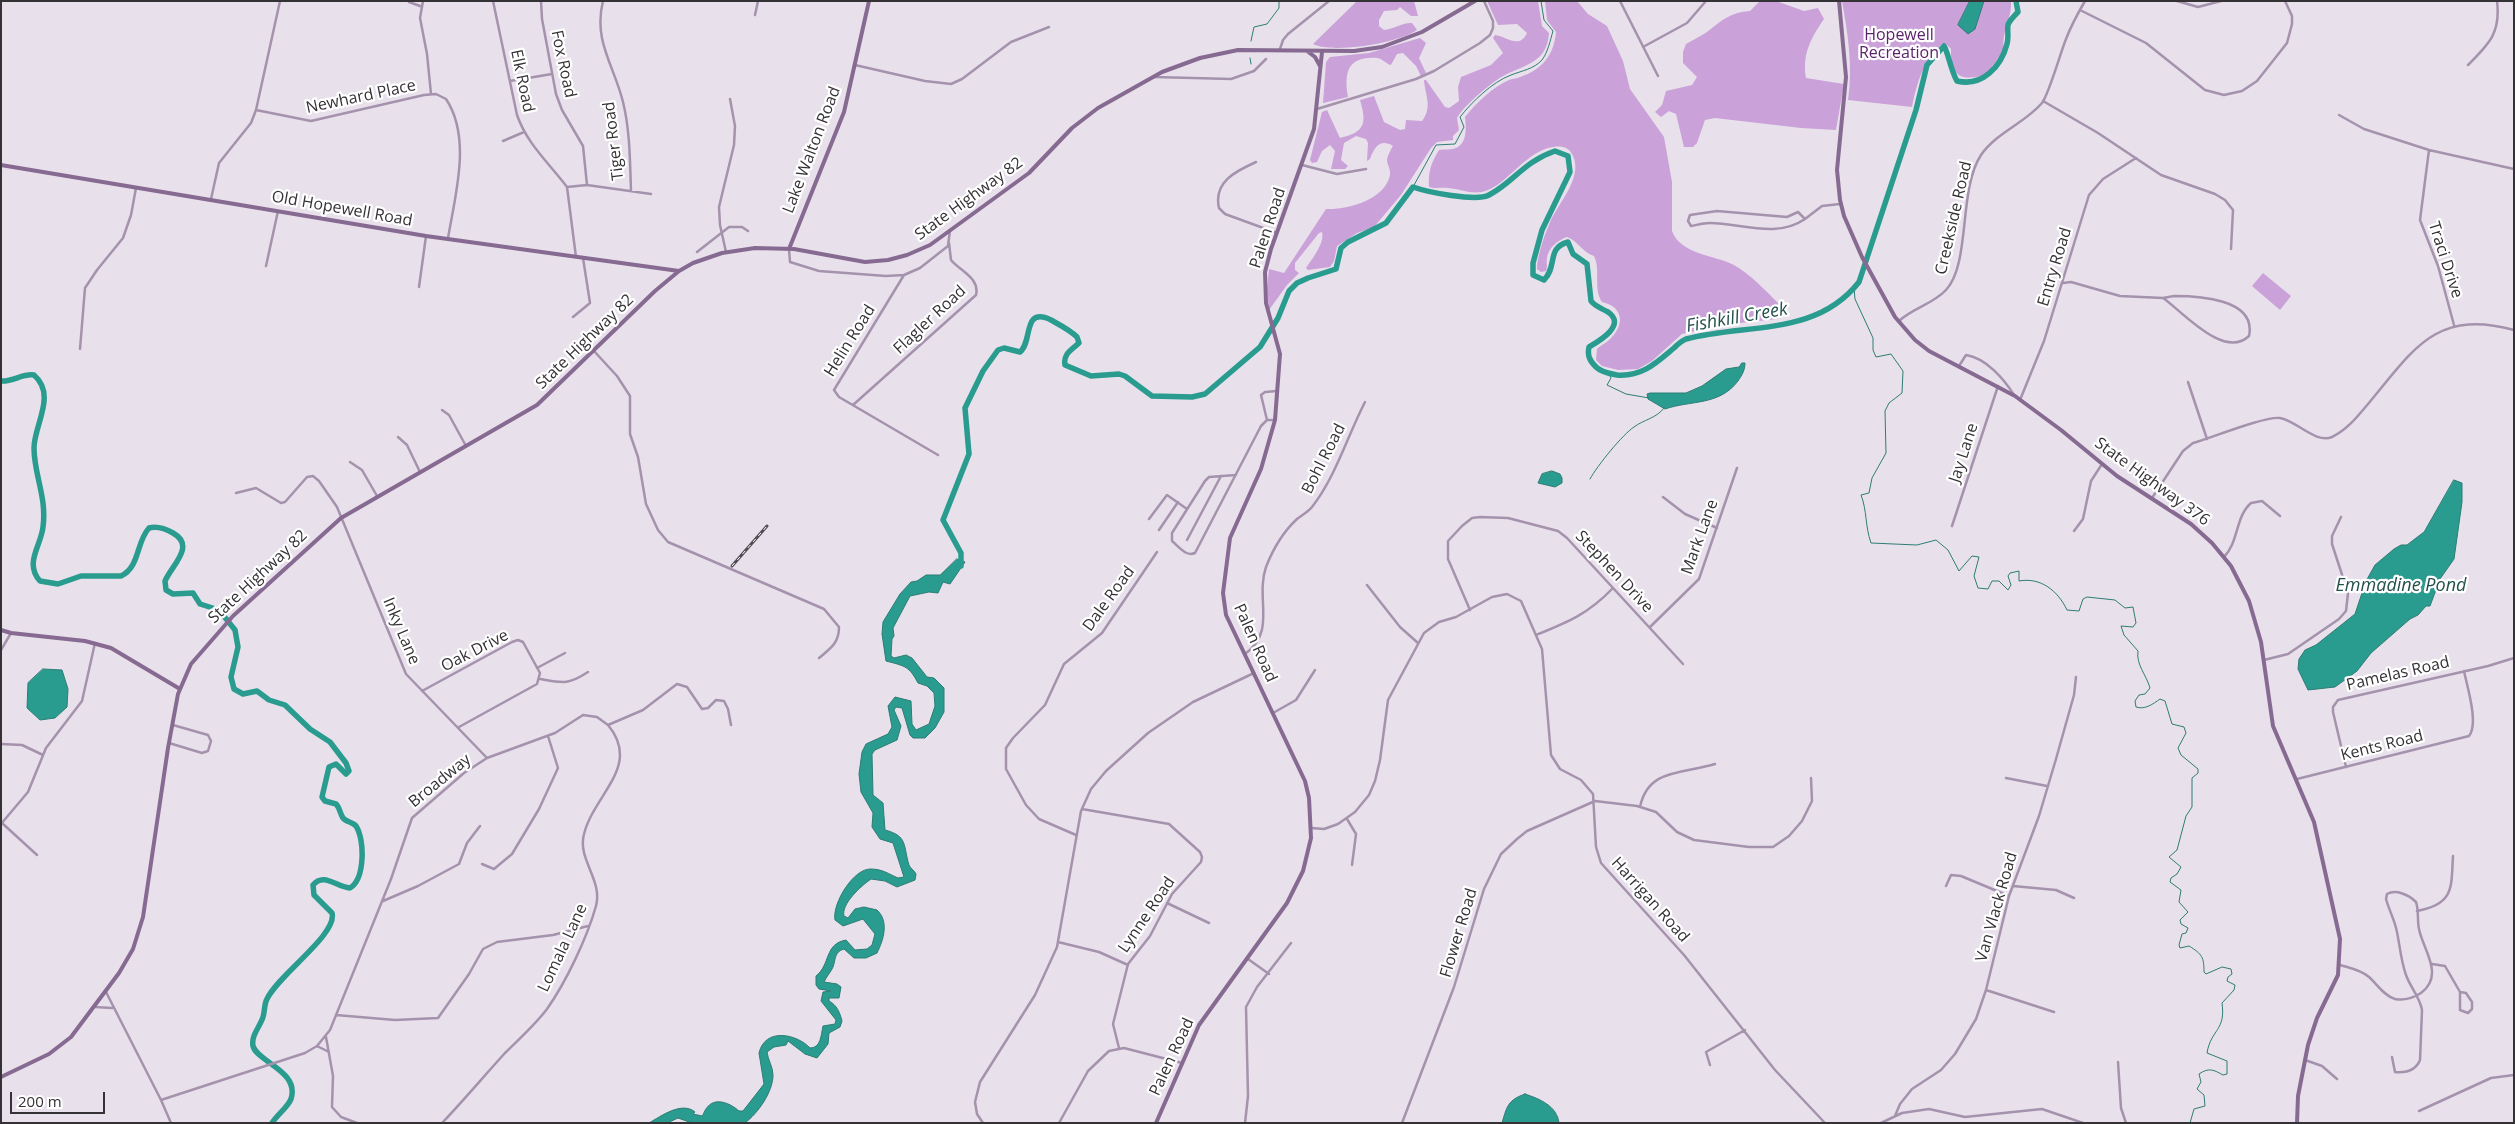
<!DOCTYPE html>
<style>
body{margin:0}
#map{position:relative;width:2515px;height:1124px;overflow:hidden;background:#e8e1eb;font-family:"Open Sans",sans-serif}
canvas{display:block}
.frame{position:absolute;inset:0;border:2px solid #353236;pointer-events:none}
.scale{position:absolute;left:10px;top:1092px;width:95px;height:22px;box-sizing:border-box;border:2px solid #353236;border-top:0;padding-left:6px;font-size:15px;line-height:18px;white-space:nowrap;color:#353236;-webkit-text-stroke:4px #fff;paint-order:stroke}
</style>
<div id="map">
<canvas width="2515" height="1124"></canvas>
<div class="frame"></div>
<div class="scale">200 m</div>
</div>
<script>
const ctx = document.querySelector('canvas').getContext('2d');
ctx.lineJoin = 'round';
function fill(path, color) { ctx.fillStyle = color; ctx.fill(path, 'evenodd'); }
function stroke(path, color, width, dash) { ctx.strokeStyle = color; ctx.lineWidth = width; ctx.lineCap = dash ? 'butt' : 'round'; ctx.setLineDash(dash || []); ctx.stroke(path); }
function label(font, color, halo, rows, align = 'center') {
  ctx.font = font + ' "Open Sans",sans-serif'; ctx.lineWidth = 4.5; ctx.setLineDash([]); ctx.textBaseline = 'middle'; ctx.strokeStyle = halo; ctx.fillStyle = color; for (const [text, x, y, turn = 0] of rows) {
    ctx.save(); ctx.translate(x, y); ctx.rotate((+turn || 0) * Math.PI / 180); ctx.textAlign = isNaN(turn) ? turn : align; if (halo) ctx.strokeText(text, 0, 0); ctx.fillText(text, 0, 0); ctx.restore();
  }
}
fill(new Path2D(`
 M1357 1H1414L1418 16H1411L1400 7 1397 10 1384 11 1379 20V26L1384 30C1394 29 1403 22 1412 23L1417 30C1399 43 1333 54 1313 44Z
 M1487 1H1538L1542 26 1549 33C1547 62 1527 64 1505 75 1494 80 1462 107 1457 118L1459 130 1453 136V140L1437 142 1431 148 1401 195 1374 227 1357 233 1337 246 1334 261 1330 267 1308 270 1306 268C1312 259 1325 243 1322 232L1319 233 1295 263V270L1299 273 1287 285 1269 310 1267 290 1269 269 1284 273 1326 209C1347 210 1385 200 1390 175 1391 169 1387 165 1387 160 1387 157 1391 149 1393 146 1380 138 1374 148 1370 159L1367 161 1368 143 1366 139 1356 136 1344 143 1341 160 1348 166 1345 169H1331L1335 151 1330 145 1322 151 1317 162 1312 163 1310 160 1322 112 1327 110 1340 138C1365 132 1367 124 1360 100L1374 96 1384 122 1400 130 1405 129 1406 120 1422 121C1433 107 1425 95 1424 80H1426L1445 107 1449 108 1459 101 1458 87 1461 77 1491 65 1503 53 1493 38 1495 35C1506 36 1519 50 1527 33L1517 24 1498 25Z
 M1545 1H1577L1588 14 1607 26 1623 61 1630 89 1664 137 1672 182V231C1680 254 1714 255 1734 265 1750 274 1765 290 1778 303V316L1776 319 1724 325 1682 334 1652 361 1638 369 1618 370 1602 366 1596 360 1597 349C1601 345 1608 342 1612 337 1626 322 1621 306 1602 302 1593 289 1601 270 1594 256 1582 252 1578 241 1567 237 1558 240 1548 248 1547 258 1546 264 1548 266 1546 271L1541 272 1537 269C1537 257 1544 236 1549 225 1556 204 1588 175 1570 151 1565 145 1556 146 1548 148 1522 156 1505 187 1482 192 1470 194 1460 189 1448 188 1442 187 1436 189 1429 187 1428 172 1431 163 1439 150 1444 149 1452 150 1456 148 1468 143 1466 126 1465 117 1476 103 1493 87 1509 80 1513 78 1517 79 1520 77 1542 70 1554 55 1556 32L1547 20Z
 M1760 1H1776L1804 11 1818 8 1824 19C1811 38 1802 54 1806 78L1844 84 1836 130 1801 128 1715 118 1705 120 1697 143 1693 147H1684L1676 114 1669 111 1661 117 1655 112 1662 105 1666 91 1692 85 1697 77 1683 63V52L1686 44C1693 40 1701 36 1707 32 1722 20 1731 12 1750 11Z
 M1842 1H2011C2012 19 2001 32 2004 50L1987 74C1963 82 1950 78 1951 49L1947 45 1942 44C1923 62 1917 82 1912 107L1848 100C1853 67 1848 34 1842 1Z
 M1420 38 1426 43 1419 58 1426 73 1421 76 1416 66 1403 53 1397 54 1391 65C1386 64 1382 58 1377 58 1347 56 1344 73 1348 97L1323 103 1326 62 1330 57 1369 53Z
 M2263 273 2291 296 2280 310 2252 286Z`), '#caa1d9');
const water = new Path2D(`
 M1970 1H1984L1975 29 1968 34 1958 25Z
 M1742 363H1745C1745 370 1742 375 1738 381 1719 406 1691 400 1665 409L1648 399 1647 394 1650 393H1686L1702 386 1726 369 1739 367Z
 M1552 471 1560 474 1562 478V483L1555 487 1538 483 1542 474Z
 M2454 480 2462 483V502L2454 559 2440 579 2430 606H2426L2418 615 2410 619 2371 653 2357 671 2335 687 2308 690 2298 669 2299 659 2305 650 2316 645 2355 614 2366 581 2375 565 2394 549 2401 545H2407L2424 532Z
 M957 559 965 562 950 584 943 582 938 593 929 592 910 596 893 628 894 636 892 639 891 656 894 658 906 655 912 658 927 677 934 678 944 688V712L935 728 925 738H913L910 735 902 708 896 707 894 710 901 726 897 740 875 750 872 754 873 795 883 803 885 830C908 836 903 845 909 865 910 868 914 870 916 874L915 880 897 887 885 881 871 879C861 886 841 904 844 916L848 918 855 909 864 907 877 910C889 921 884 939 877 953L866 958H854L844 949C834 952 836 959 833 967 831 972 826 977 824 982L837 984 841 987 839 998H829V1001C837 1005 840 1013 842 1021L840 1027 829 1033 828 1044 817 1058 805 1054 788 1041 786 1045 774 1047 767 1052C768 1060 773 1067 773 1075 773 1092 758 1113 745 1123H692L678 1118 667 1123H649C661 1116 682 1101 695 1112L693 1114 702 1116C704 1114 704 1111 706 1109 714 1096 730 1103 739 1111H743L764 1084 759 1053C765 1027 797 1034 810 1048 821 1048 821 1035 823 1026L835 1024 836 1020 821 1001 823 992 831 991 819 989 816 985V976C831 964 824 944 846 940L855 950 867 949 872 945 875 934 863 919 843 926 835 920C832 903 854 868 871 869 882 869 889 874 898 878L904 877 893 843 880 839 872 827 873 813 861 792 859 774 862 752 866 744 888 734 892 727 888 706 895 697 911 701 912 724 916 730 929 724 935 706 934 693 927 686 918 683C909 666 905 666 886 661L882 634 883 622 900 594 911 582 917 581 926 575H940Z
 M43 669 62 670 68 689 67 707 55 718 40 720 27 708 28 683Z
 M1525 1094C1540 1099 1557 1106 1559 1123H1502C1507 1106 1508 1100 1525 1094Z`);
fill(water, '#299c8f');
stroke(water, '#2d7c74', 1);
stroke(new Path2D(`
 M1251 41 1254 27 1267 24 1279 8V1
 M1250 58 1251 64
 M1413 187 1436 145 1455 144 1464 127 1460 117C1472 102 1492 82 1511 75 1521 71 1534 69 1542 60 1548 52 1550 41 1553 31L1544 20 1541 1
 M1854 288 1855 299 1873 338V350L1876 357 1891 354 1903 371 1902 393 1889 403 1885 411 1886 453 1872 478 1869 493 1861 495C1867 510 1865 526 1871 543L1917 545 1936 540 1948 550 1959 571 1972 556 1979 557 1974 576 1978 588 1988 589 1992 581H1999L2008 590 2011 585 2008 576 2010 573 2019 571V581C2041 577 2058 591 2067 610L2079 611 2083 599 2087 597 2115 600 2125 608 2133 607 2136 623 2133 627 2121 626 2124 635 2138 651C2136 665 2146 674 2150 688L2145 694 2139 695 2135 701 2136 707C2145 710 2153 704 2160 699L2165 701 2172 724 2184 727 2186 733 2178 748 2181 755 2198 769V773L2192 778V807L2186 816 2177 850 2169 857 2181 867 2177 874 2171 878 2170 882 2181 890 2179 902 2188 912 2180 920 2181 924 2188 928 2186 933 2182 934 2179 945 2180 948 2189 946C2202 954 2204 957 2204 972L2206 974 2222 967 2231 969 2232 974 2228 977 2227 981 2235 985 2234 990 2222 1003C2226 1031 2211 1029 2207 1053L2227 1061V1074L2223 1075C2214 1070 2209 1067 2199 1074L2201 1082 2197 1089 2204 1095 2205 1106 2194 1109 2190 1123
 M1609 373 1611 378 1607 385 1626 394 1649 398
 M1590 479C1597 466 1623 434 1634 427 1643 420 1657 418 1664 408`), '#2d7c74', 1);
stroke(new Path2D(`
 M1 381C13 382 23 373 34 375 57 395 34 425 34 448 34 475 47 497 43 527 41 546 24 563 40 581L58 584 81 576H121C140 567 136 542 149 528 157 526 166 529 173 533 196 546 172 565 165 581L166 590 173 594 193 593 200 604 219 610 235 630 238 647 231 677 234 689 243 694 257 691 269 700 285 705 310 729 330 742 346 763 349 771 346 774 336 764 329 767 322 797 325 801 336 804C340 808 340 814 343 818 346 822 353 822 356 826 365 840 365 879 350 888 336 887 324 872 313 885L314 895 332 913C338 934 278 975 267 999 264 1004 265 1011 263 1017 260 1027 251 1035 253 1046 257 1062 300 1071 291 1099 288 1107 277 1115 272 1123
 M961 566V553L943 520 969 454 965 408 983 371 998 350 1004 348 1020 352C1033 342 1022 306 1051 320 1060 325 1070 330 1077 337L1079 343C1071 350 1063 354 1065 365L1091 376 1119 374 1125 376 1152 396 1192 397 1205 394 1260 347 1278 318 1289 291 1297 283 1308 278 1336 269 1341 248 1348 242 1386 223 1413 187C1427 192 1476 202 1489 195 1514 182 1523 162 1555 151L1568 156 1570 172 1542 230 1533 263V275L1544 280C1558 266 1546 248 1568 242L1573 254 1587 264 1591 301C1596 307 1601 308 1608 312 1627 325 1599 341 1589 347 1587 356 1590 361 1596 367 1601 372 1611 374 1617 375 1642 377 1656 363 1674 348 1677 345 1681 341 1686 339 1746 323 1816 337 1859 282L1916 110 1927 65 1944 46C1948 52 1951 71 1957 81 1982 87 2001 67 2007 44 2009 37 2007 30 2008 25 2009 21 2015 15 2018 12L2016 1`), '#299c8f', 5.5);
stroke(new Path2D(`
 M423 1 420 18 427 54 431 94
 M493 1 517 115C527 144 549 163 567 187L587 185 651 194
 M541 1 542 19 556 94 562 110 583 146 587 185
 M603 1C593 41 614 65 623 102 630 130 630 162 631 191
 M1620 1 1658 76
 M2177 1 2198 7 2221 1
 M409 2 420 6
 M2080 10 2146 43 2205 90 2224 95 2242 91 2257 81 2287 43 2292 24V16L2285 1
 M755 15 758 1
 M1643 47 1687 23 1706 1
 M1280 49 1283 40 1288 34 1329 1
 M855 65 925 81 951 84 962 79 1011 42 1049 27
 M2468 65C2489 44 2501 33 2497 1
 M1154 77 1231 79 1254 71 1266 59
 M510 81 552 74
 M2043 101 2098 133 2161 175 2215 194 2225 200 2233 210 2231 249
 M1317 109 1416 79 1434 71 1480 43 1490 35 1493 28V21L1484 1
 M256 110 311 121 424 95 436 94 446 99C472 138 455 196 448 238
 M2339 115 2364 129 2429 150 2420 220 2438 266 2454 325
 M503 141 524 132
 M2429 150 2514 169
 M1256 162C1236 171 1213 182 1219 208L1225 214 1277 233
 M1302 165 1337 174 1366 169
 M567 187 576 257
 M211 199 219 163 251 123 256 110 280 1
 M1805 219C1776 239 1741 223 1710 223 1703 223 1697 225 1691 226L1688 221 1690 215 1717 211 1787 217 1798 212 1805 219 1822 206 1840 204
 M789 249 790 262 819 271 886 276 904 275 920 268 948 246 950 230
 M697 252 729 227H742L748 231
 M726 252 720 225 719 207 734 145 735 126 730 99
 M266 266 278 211
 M904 275 834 390 839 397 938 455
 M2063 283 2071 282 2120 296 2163 298
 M419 287 426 236
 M2174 296C2196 296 2257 298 2249 336 2224 360 2182 311 2163 298Z
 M573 317 590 303 583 258
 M1899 321C1913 308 1933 304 1946 290 1971 263 1958 190 1981 155 1996 133 2025 123 2042 103 2049 94 2061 51 2066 39 2071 26 2078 13 2085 1
 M80 349 85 288 97 270 123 238 131 215 136 188
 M594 351 617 376 630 396V434L638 457 646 504 658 530 668 542 824 609 839 627C839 643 831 648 819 658
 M1959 366 1966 355C1986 358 2004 379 2014 395
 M2188 382 2207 439
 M2020 400 2044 341 2089 195 2103 179 2136 158
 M853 405 976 295C980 278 960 271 951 260L949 243
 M442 410 449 415 466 446
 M1267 420 1261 395 1265 392 1277 391
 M398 437 407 445 420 472
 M350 462 362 470 377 496
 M1236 475 1209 477 1205 481 1172 533V541C1179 547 1186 557 1195 553L1261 426 1267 420H1275
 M236 493 256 488 281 503 285 502 307 477 313 476 319 481 337 507 406 674 487 758
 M1663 497 1685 514 1717 528
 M2152 498 2183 451 2193 443C2211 438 2265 416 2280 418 2297 421 2316 444 2332 437 2347 430 2358 416 2368 404 2414 349 2435 309 2514 330
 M1149 519 1167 495 1187 509
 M1952 526 1998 386
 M1159 530 1178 502
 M2074 531 2083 519 2091 481 2102 464
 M1187 540 1221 476
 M2224 557C2239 542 2235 517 2251 503L2262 501 2280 516
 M1367 585 1400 627 1418 643
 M1470 610 1448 559V541L1462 526 1472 518 1480 517 1508 518 1558 531 1567 538 1683 664
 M1650 627 1699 579 1737 468
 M1536 635C1568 622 1588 614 1612 589
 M1 650 11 633
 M1245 654C1277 631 1255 599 1266 567 1273 549 1283 532 1297 519 1302 515 1308 512 1312 507 1336 476 1347 437 1365 402
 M2264 660 2288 654 2339 619 2346 611 2348 593 2332 544V536L2341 517
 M537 668 565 653
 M540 679C563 683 568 685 588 672
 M422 691 512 642 518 640 523 642 540 673 537 684 459 727
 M1273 713 1296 700 1315 670
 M169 743 202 753 208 751 211 741 208 735 173 725
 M1 744 22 745 43 755
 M2346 767 2333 712V707L2338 700 2488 666 2514 658
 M2006 778 2047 786
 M2297 779 2469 736C2479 724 2467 686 2464 671
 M1640 807C1648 768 1683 774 1715 764
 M1082 809 1169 824 1200 852 1202 857 1201 862 1172 894 1150 936 1128 964 1113 1024 1119 1048
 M1347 819 1356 834 1352 865
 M2 823 37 855
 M1 824 28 792 46 748 82 701 95 643
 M1311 828 1324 829 1338 824 1355 812 1369 795 1375 781 1380 760 1388 700 1424 633 1439 622 1456 617 1492 597 1507 594 1521 601 1542 649 1551 755 1560 769 1581 780 1593 794 1596 847 1601 863 1684 955 1775 1070 1825 1123
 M1076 835 1039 819 1026 805 1006 769V748L1013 738 1045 705 1064 664 1102 633 1157 552
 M482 864 494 869 512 854 539 809 558 768 548 736
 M1946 886 1951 875 1961 876 2009 896
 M2013 886 2056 890 2074 898
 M383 901 418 886 459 864 467 843 480 826
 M1167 903 1209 923
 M2417 911C2455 904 2451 887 2453 856
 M1058 942 1099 952 1128 965
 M1248 959 1269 974
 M2432 964 2445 966 2460 992
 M2340 965C2350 968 2361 970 2369 977 2377 984 2384 996 2395 999 2405 1001 2413 998 2421 993 2445 975 2423 950 2419 929 2417 920 2419 910 2416 902 2409 895 2396 889 2387 894L2386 899C2389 910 2395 921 2397 932 2400 947 2401 961 2406 975 2410 987 2420 997 2422 1010L2420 1060C2416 1070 2406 1073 2395 1072L2392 1057
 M1986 990 2054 1012
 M106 992 161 1100 171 1123
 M2460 992 2466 993 2472 1002V1009L2468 1013 2460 1010Z
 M95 1007 112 1008
 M336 1015 395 1020 438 1018 469 974 483 949 497 942 553 935 588 926
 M326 1037 333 1076 332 1107 341 1117 357 1123
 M329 1052 317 1046 330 1030 391 879 412 818 464 773 487 758 555 733 583 715 597 717 608 725 643 710 677 684 687 687 702 709 708 708 716 700 724 701 728 709 731 725
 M2305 1060 2322 1066 2337 1079
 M2118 1062 2121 1108 2126 1123
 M1710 1065 1706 1052 1745 1030
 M161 1100 305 1053 317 1046
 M2419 1111 2491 1078 2514 1075
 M1895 1116 1900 1104 1912 1089 1941 1070 1955 1054 1976 1019 1986 990 2009 896 2039 816 2056 759 2074 695 2076 677
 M442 1123C464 1100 484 1076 505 1053 519 1039 535 1025 547 1009 566 982 587 938 596 906 603 880 577 859 584 834 594 794 642 766 608 725
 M983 1123 977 1114 975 1102 980 1082 1035 995 1057 947 1081 811 1091 789 1106 771 1148 733 1193 702 1254 673
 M1059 1123 1088 1071 1109 1051 1124 1048 1182 1063
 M1245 1123 1248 1096 1246 1007 1257 987 1291 943
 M1402 1123 1454 987 1484 889 1501 854 1517 839 1527 831 1595 801 1637 806 1656 812 1677 832 1694 840 1749 847H1773L1789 836 1802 821 1812 801 1811 778
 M1881 1123 1902 1113 1929 1109 1965 1117 2042 1109 2083 1123`), '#a592ad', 2.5);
stroke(new Path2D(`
 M1839 1 1846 77 1837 170 1840 200 1844 216 1862 257 1895 317 1915 340 1929 351 2015 396 2061 430 2117 476 2191 524 2212 543 2231 566 2249 601 2261 642 2273 726 2314 822 2340 939 2338 975 2317 1018 2308 1045 2298 1096 2297 1123
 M1307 51 1315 57 1320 66
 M1 165 426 236 679 271
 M789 249 844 112 869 1
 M1 630 11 633 85 641 111 648 180 689
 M1 1077 49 1054 71 1037 119 973 133 949 143 917 168 748 178 694 191 664 233 616 341 518 537 405 655 291 679 271 693 263 722 253 755 248 794 249 865 262 888 260 907 255 930 245 1029 173 1072 128 1098 108 1162 72 1200 58 1238 50 1354 51 1382 47 1422 32 1475 1
 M1156 1123 1199 1025 1287 903 1303 871 1311 838 1309 798 1305 781 1226 615 1223 593 1230 538 1261 469 1275 420 1280 354 1266 303 1265 272 1271 249 1314 129 1322 52`), '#876a91', 4);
const rail = new Path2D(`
 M732 566 767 526`);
stroke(rail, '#504d52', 3);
stroke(rail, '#fff', 1, [4]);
label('16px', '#5b236c', '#fff', [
 ["Hopewell",1899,35],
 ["Recreation",1899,53]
]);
label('16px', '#353236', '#fff', [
 ["Fox Road",563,64,78],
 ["Elk Road",522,81,78],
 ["Newhard Place",361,97,-12],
 ["Tiger Road",614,141,-97],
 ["Lake Walton Road",812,150,-69],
 ["State Highway 82",969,199,-36],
 ["Old Hopewell Road",342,209,10],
 ["Creekside Road",1954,218,-77],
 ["Palen Road",1268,228,-72],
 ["Traci Drive",2445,260,72],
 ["Entry Road",2055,267,-73],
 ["Flagler Road",930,320,-43],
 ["Helin Road",850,341,-58],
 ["State Highway 82",585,342,-44],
 ["Jay Lane",1964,453,-72],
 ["Bohl Road",1324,459,-63],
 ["State Highway 376",2152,482,36],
 ["Mark Lane",1700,537,-70],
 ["Stephen Drive",1614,572,47],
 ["State Highway 82",258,577,-43],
 ["Dale Road",1109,599,-54],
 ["Inky Lane",401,631,67],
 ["Palen Road",1255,643,66],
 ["Oak Drive",475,651,-27],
 ["Pamelas Road",2398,674,-13],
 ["Kents Road",2382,746,-14],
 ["Broadway",440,781,-39],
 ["Harrigan Road",1650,900,48],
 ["Van Vlack Road",1997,907,-74],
 ["Lynne Road",1147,915,-56],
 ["Flower Road",1459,933,-73],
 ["Lomala Lane",563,948,-65],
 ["Palen Road",1172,1057,-65]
]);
label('italic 18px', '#22504a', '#fff', [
 ["Fishkill Creek",1737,318,-10],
 ["Emmadine Pond",2401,586]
]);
</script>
